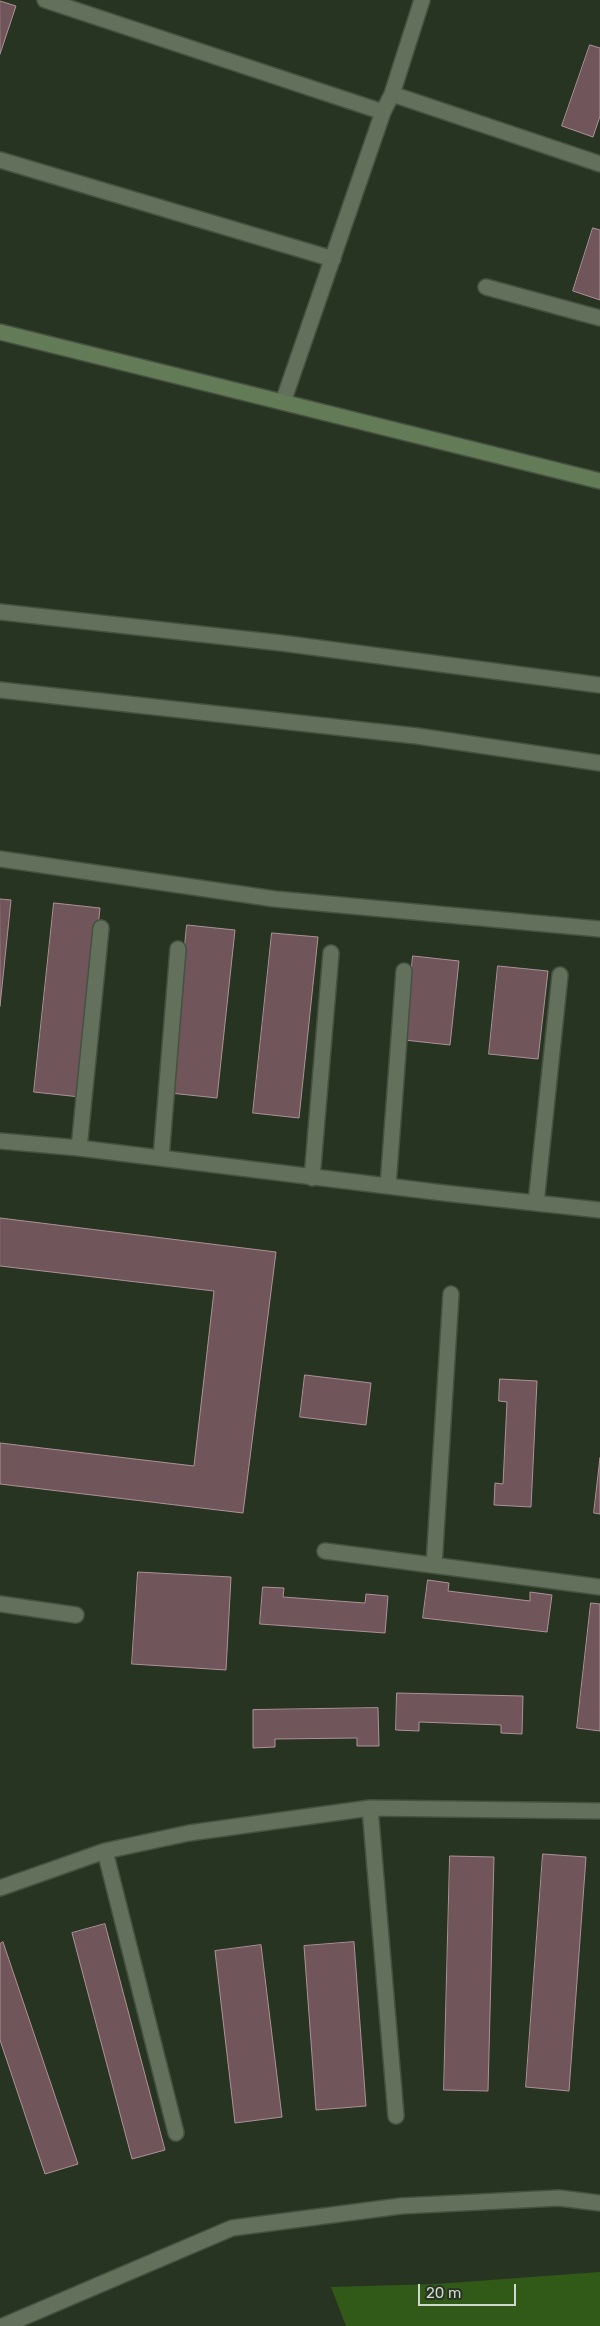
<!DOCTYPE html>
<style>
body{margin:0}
#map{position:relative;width:600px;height:2326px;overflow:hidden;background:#283422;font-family:Rubik,sans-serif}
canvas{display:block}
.scale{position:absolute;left:418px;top:2284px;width:98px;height:22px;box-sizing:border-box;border:2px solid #d0d8cd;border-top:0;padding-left:6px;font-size:15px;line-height:18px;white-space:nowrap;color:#d0d8cd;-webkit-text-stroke:4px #283422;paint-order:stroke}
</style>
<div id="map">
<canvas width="600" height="2326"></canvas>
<div class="scale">20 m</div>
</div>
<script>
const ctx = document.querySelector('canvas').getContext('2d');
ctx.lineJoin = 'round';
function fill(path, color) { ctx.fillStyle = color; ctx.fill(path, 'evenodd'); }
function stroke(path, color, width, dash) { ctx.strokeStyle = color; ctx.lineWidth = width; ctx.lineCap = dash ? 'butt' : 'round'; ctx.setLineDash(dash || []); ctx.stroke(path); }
fill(new Path2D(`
 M600 2272V2326H346L331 2287 436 2284Z`), '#315a19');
const building = new Path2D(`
 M0 1 16 6 0 54Z
 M590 45 600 48V116L593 137 562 126Z
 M593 228 600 230V300L573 291Z
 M0 899 11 900 0 1006Z
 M54 903 100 908 80 1097 34 1092Z
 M187 925 235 930 217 1098 170 1093Z
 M272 933 318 937 299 1118 253 1113Z
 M413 956 459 961 450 1045 404 1040Z
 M498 966 548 971 538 1059 489 1054Z
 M0 1218 276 1252 243 1513 0 1484V1443L194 1466 214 1291 0 1266Z
 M305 1375 371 1383 366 1425 300 1417Z
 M500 1379 537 1381 531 1507 494 1505 495 1483 503 1484 507 1402 499 1401Z
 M600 1458V1514L594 1513Z
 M138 1572 231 1577 226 1670 132 1664Z
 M428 1580 449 1583 448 1591 530 1601V1592L552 1595 547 1632 423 1618Z
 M263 1587 284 1588 283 1597 365 1603 366 1594 388 1596 385 1633 260 1624Z
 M591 1603 600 1604V1731L577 1728Z
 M397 1693 523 1696 522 1734 501 1733V1725L419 1722V1731L396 1730Z
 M378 1708 379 1746H357V1738L275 1739V1747L253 1748V1710Z
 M543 1854 586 1857 569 2091 526 2087Z
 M450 1856 494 1857 488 2091 444 2090Z
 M105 1924 165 2150 132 2159 72 1933Z
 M3 1942 78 2164 45 2174 0 2040V1944Z
 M354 1942 366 2106 316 2110 304 1946Z
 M261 1945 282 2117 235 2123 215 1951Z`);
fill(building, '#70565b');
stroke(building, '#ad9196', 1);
const street = new Path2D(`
 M45 0 383 112
 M392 94 600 164
 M0 160 333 259
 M486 287 600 318
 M283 402 383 112 392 94 422 0
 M0 612 281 643 600 685
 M0 690 417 736 600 763
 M0 859 275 899 600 929
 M0 1141 79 1148 444 1193 600 1210
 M79 1148 101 928
 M161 1158 178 949
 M312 1178 331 953
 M388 1186 404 971
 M536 1203 560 975
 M325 1551 600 1587
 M434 1565 451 1294
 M0 1604 76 1615
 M370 1808 396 2116
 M105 1851 176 2133
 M0 1888 105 1851 189 1833 370 1808 600 1811
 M3 2326 232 2228 401 2206 559 2198 600 2203`);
const secondary = new Path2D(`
 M0 332 600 481`);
stroke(street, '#465141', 18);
stroke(secondary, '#465141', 18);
stroke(street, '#62705c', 15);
stroke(secondary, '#637b57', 15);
</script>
